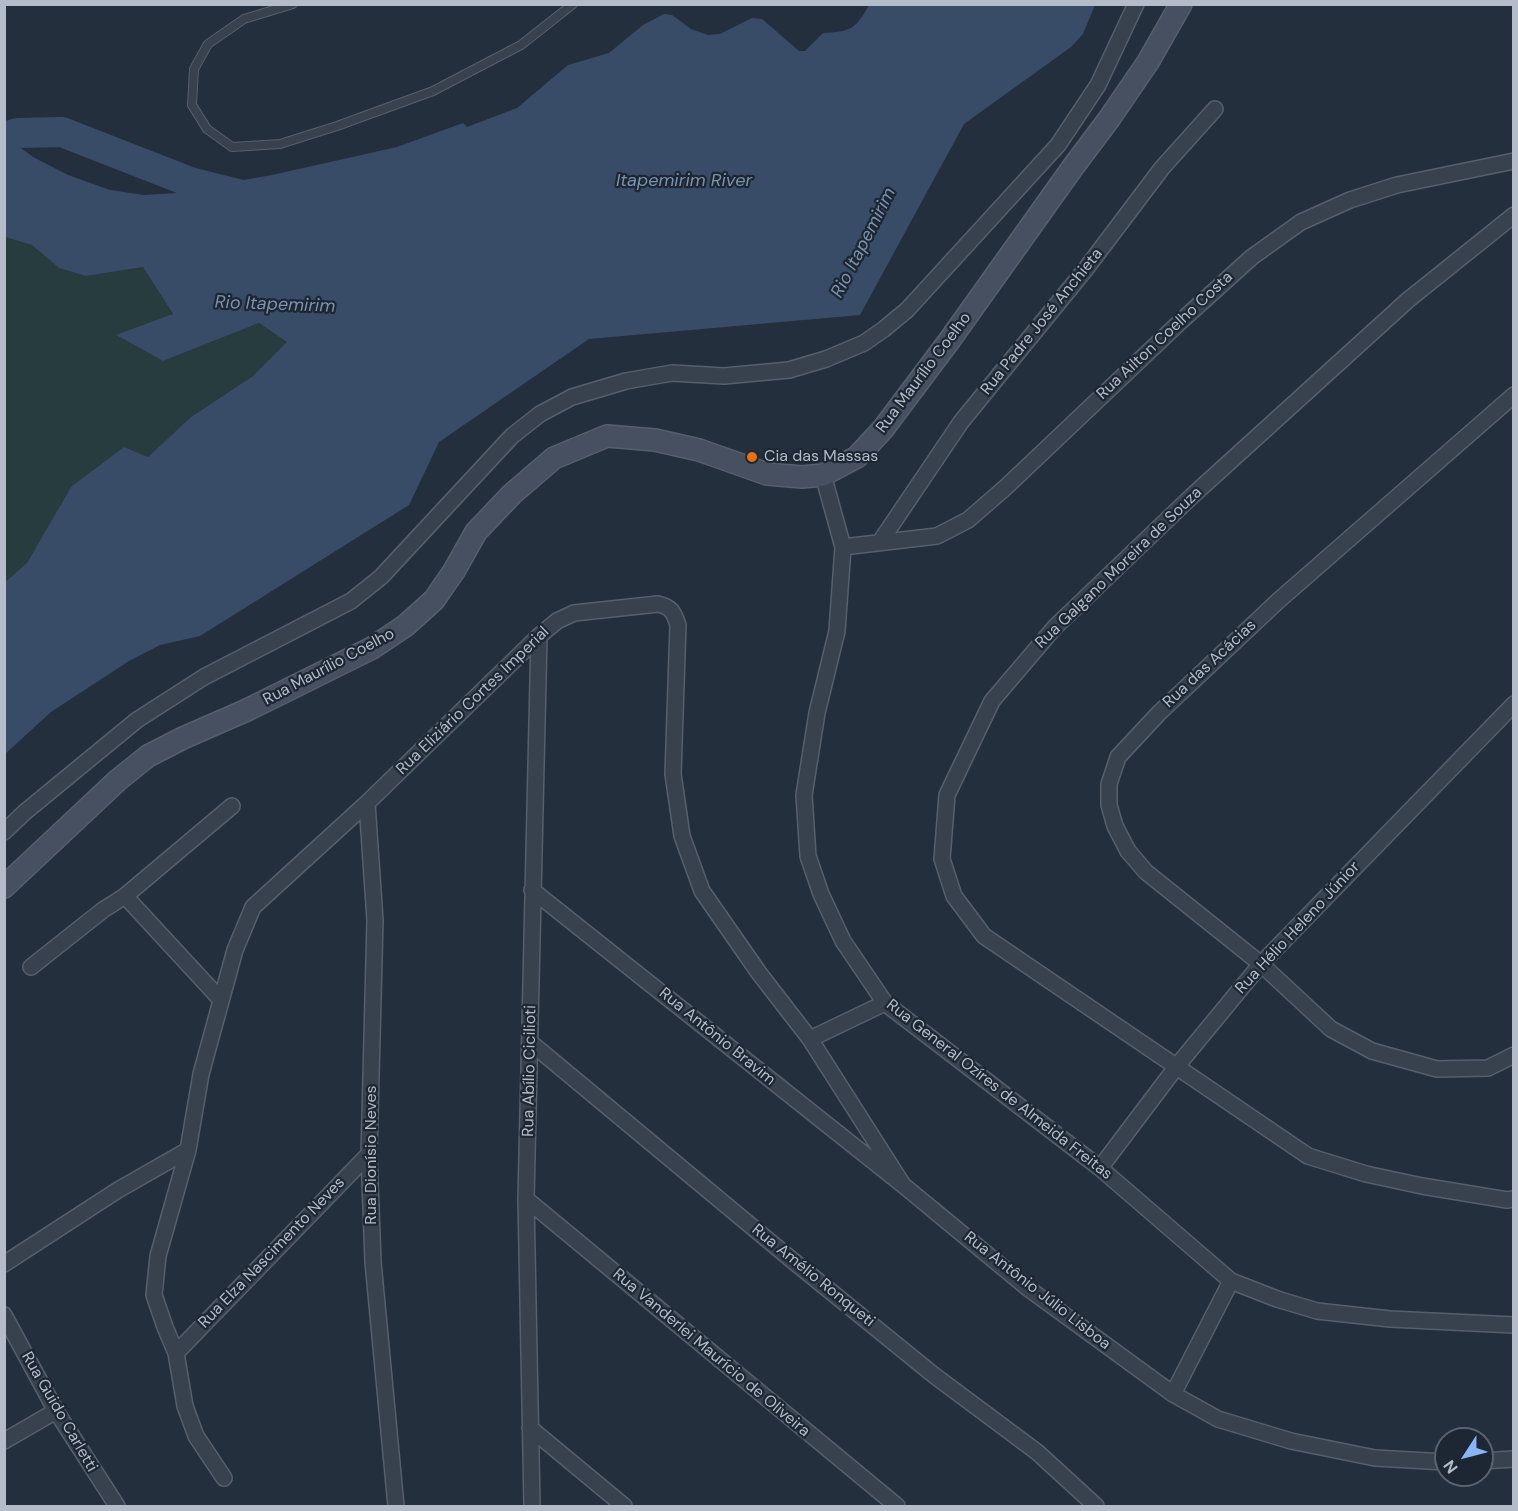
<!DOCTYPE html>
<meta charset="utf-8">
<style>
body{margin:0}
#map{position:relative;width:1518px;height:1511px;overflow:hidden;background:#242f3e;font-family:"DM Sans",sans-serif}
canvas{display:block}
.frame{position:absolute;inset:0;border:6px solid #b4bcc9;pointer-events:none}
.north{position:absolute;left:1434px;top:1427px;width:60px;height:60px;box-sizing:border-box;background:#1d2633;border:2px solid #59626f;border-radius:50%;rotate:234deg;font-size:16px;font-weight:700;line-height:24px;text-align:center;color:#b4bcc9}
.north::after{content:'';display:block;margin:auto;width:21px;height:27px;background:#8ab4f8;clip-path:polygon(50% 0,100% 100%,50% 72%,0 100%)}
</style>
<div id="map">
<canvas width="1518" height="1511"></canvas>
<div class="frame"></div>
<div class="north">N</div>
</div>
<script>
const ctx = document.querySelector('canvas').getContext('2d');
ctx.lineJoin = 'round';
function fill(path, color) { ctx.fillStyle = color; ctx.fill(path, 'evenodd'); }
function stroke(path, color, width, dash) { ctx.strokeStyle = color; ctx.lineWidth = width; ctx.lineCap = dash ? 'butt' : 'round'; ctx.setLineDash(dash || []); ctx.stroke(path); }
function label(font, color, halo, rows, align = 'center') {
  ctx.font = font + ' "DM Sans",sans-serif'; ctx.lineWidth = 4.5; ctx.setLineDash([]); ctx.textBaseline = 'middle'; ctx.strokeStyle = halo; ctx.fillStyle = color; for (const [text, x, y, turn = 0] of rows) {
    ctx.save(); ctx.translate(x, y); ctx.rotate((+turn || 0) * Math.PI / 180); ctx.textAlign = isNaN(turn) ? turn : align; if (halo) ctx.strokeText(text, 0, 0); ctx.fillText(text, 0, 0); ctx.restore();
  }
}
fill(new Path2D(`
 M5 237 32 245 59 268 86 276 144 267 173 315 117 336 163 361 259 323 287 342 253 376 191 417 148 457 71 487 27 563 5 582Z`), '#263c3f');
fill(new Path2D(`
 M869 5H1095L1083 34 1071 47 964 124 860 315 589 339 439 442 409 505 200 636 160 645 129 661 51 712 5 754V582L27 563 71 487 124 447 148 457 191 417 253 376 287 342 259 323 163 361 116 335 173 314 143 267 86 276 59 268 32 245 5 237V136L33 157 68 175 110 190 144 195 178 193 215 185 272 175 397 147 463 123 467 127 517 108 568 65 609 53 643 25 664 14 672 15 691 29 708 35 720 34 752 18 762 19 799 51H805L823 33C850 32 856 29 869 5Z`), '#394c67');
stroke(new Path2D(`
 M4 137 18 133 62 132 190 182 246 196`), '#394c67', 30);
const lane = new Path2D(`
 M293 4 244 19 208 44 194 69 192 105 207 129 232 147 280 144 337 126 433 91 521 45 573 4`);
const street = new Path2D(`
 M1514 215 1408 300 1192 496 1055 627 992 701 947 795 942 859 954 896 984 936 1308 1156 1366 1174 1422 1186 1507 1200 1514 1199
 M1514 395 1278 601 1159 713 1118 757 1109 784V805L1115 826 1128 851 1146 872 1261 964 1331 1029 1372 1051 1437 1069 1488 1068 1514 1055
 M823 475 843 547 837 631 817 713 804 795 808 856 821 894 843 941 885 1003 1100 1168 1231 1281 1277 1299 1317 1311 1390 1319 1514 1325
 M880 542 961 422 1085 270 1162 168 1215 109
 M843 547 937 536 968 520 1006 487 1180 322 1252 257 1301 222 1350 200 1397 185 1514 161
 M367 803 375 920 369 1154 373 1262 396 1506
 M4 832 25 812 137 720 204 677 351 601 381 577 512 436 540 414 572 397 626 381 672 373 724 376 789 370 826 359 864 343 884 329 907 310 1058 145 1098 85 1136 4
 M532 890 903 1185 1029 1289 1173 1394 1218 1419 1291 1441 1375 1458 1446 1462
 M125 896 221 1000
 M31 967 103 910 125 896 232 806
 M810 1039 885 1003
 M531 1043 798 1265 935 1376 1037 1452 1096 1506
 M1100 1168 1177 1066 1261 964 1514 704
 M526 1199 897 1506
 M4 1264 118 1190 188 1150
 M4 1315 56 1411 117 1506
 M176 1353 369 1154
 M1173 1394 1231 1281
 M530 1428 624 1506
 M4 1441 56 1411
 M1482 1461 1514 1459
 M224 1478 196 1436 185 1406 176 1353 165 1327 154 1295 158 1256 188 1150 201 1074 235 950 253 907 367 803 539 636 557 621 574 613 658 604C672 607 674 613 678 625L673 774 682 836 702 891 759 973 810 1039 903 1185
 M532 1506 526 1199 539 636`);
const secondary = new Path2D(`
 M4 887 118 780 148 756 183 738 247 710 372 648 405 626 434 600 454 571 476 532 512 494 554 458 607 436 655 440 699 450 767 474 802 477 823 475 857 457 883 429 949 341 1073 167 1109 119 1148 62 1181 4`);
stroke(lane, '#565f6c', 10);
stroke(street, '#565f6c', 18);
stroke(secondary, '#565f6c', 24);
stroke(lane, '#38414e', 8);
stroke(street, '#38414e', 15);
stroke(secondary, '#465061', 21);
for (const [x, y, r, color] of [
 [752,457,6,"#e8710a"]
]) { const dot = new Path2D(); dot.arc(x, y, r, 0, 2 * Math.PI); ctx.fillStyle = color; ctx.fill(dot); stroke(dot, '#1d2633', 2); }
label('16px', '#b4bcc9', '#1d2633', [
 ["Rua Padre José Anchieta",1042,322,-51],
 ["Rua Ailton Coelho Costa",1165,336,-43],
 ["Rua Maurílio Coelho",924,373,-53],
 ["Rua Galgano Moreira de Souza",1119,568,-44],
 ["Rua das Acácias",1210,664,-43],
 ["Rua Maurílio Coelho",329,667,-28],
 ["Rua Eliziário Cortes Imperial",473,701,-44],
 ["Rua Hélio Heleno Júnior",1298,928,-47],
 ["Rua Antônio Bravim",717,1037,39],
 ["Rua Abílio Cicilioti",530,1071,-89],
 ["Rua General Ozíres de Almeida Freitas",999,1090,38],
 ["Rua Dionísio Neves",372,1155,-90],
 ["Rua Elza Nascimento Neves",272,1253,-46],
 ["Rua Amélio Ronqueti",813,1276,39],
 ["Rua Antônio Júlio Lisboa",1037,1291,38],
 ["Rua Vanderlei Maurício de Oliveira",711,1353,40],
 ["Rua Guido Carletti",59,1412,60]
]);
label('16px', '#b4bcc9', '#1d2633', [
 ["Cia das Massas",764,457]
], 'left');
label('italic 18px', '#7c92b1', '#1d2633', [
 ["Itapemirim River",684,181],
 ["Rio Itapemirim",864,243,-63],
 ["Rio Itapemirim",275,305,2]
]);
</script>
